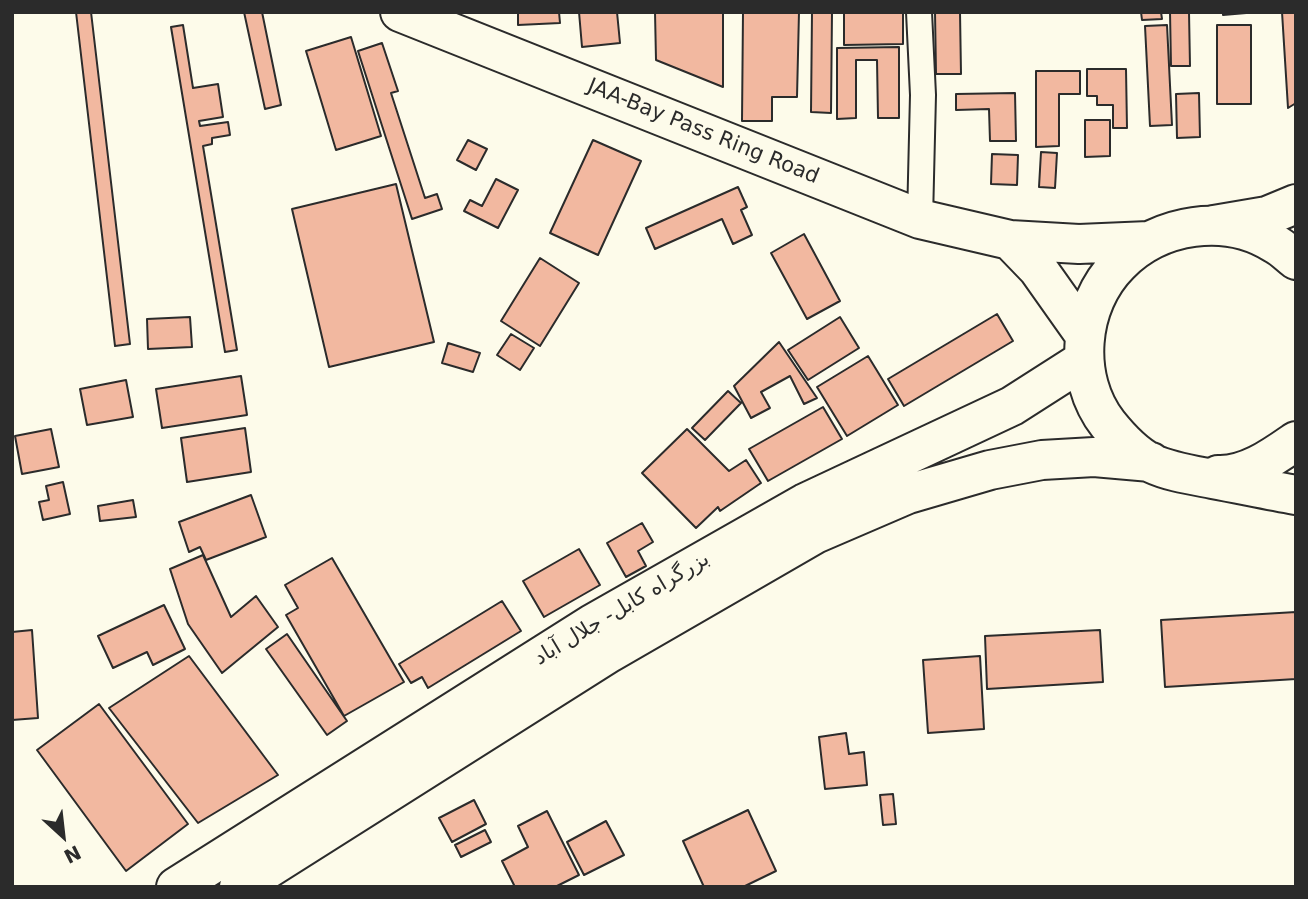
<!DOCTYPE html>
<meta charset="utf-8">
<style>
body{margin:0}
#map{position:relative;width:1308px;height:899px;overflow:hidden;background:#fdfbea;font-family:"DejaVu Sans",sans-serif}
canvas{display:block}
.frame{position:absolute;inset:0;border:14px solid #2b2b2b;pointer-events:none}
.north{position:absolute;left:28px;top:801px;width:70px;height:70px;-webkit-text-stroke:5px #fdfbea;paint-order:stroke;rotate:153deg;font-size:19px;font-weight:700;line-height:28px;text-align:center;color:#2b2b2b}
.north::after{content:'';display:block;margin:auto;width:24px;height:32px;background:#2b2b2b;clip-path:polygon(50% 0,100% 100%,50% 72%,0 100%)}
</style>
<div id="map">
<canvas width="1308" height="899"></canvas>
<div class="frame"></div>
<div class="north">N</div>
</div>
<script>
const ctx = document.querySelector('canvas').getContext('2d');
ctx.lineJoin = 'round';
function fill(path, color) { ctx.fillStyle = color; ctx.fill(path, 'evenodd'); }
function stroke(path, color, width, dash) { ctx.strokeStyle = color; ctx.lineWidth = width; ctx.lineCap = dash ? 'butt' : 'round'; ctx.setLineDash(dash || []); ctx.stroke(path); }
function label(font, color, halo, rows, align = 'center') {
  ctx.font = font + ' "DejaVu Sans","Noto Sans Arabic",sans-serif'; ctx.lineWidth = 5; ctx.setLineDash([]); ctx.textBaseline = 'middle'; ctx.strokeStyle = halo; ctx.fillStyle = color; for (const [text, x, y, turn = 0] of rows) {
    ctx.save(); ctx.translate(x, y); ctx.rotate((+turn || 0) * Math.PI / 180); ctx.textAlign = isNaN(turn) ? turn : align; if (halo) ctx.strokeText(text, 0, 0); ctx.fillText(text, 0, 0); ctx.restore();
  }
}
const building = new Path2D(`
 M76 12H91L130 344 115 346Z
 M244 12H262L281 105 265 109Z
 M518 12H559L560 23 518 25Z
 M579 12H617L620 43 582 47Z
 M655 12H723V87L656 60Z
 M743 12H799L797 97H772V121H742Z
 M812 12H832L831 113 811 112Z
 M844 12H903V44L844 45Z
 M935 12H960L961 74H936Z
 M1141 12H1161L1162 19 1142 20Z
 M1170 12H1189L1190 66H1171Z
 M1223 12H1258L1223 15Z
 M1282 12H1296V103L1288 108Z
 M183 25 193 88 218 84 223 117 199 121 200 126 228 122 230 135 212 138V144L203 146 237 350 225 352 171 27Z
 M1167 25 1172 125 1150 126 1145 26Z
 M1217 25H1251V104H1217Z
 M351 37 381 136 336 150 306 51Z
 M382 43 398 91 391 93 425 198 437 194 442 209 412 219 358 51Z
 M899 47V118H878L877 60H856V118L837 119V48Z
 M1087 69H1126L1127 128H1113V105H1097V96H1087Z
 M1036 71H1080V94H1059V146L1036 147Z
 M1015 93 1016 141H990L989 109 956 110V94Z
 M1199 93 1200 137 1177 138 1176 94Z
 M1085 120H1110V156L1085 157Z
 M468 140 487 149 476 170 457 160Z
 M593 140 641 161 598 255 550 233Z
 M1041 152 1057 153 1055 188 1039 187Z
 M992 154 1018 155 1017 185 991 184Z
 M496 179 518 190 498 228 464 211 470 200 482 206Z
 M396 184 434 342 329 367 292 209Z
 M738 187 747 207 741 210 752 235 733 244 722 219 655 249 646 228Z
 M804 234 840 301 807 319 771 253Z
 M540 258 579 283 540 346 501 321Z
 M997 314 1013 341 904 406 888 379Z
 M190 317 192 347 148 349 147 319Z
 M840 317 859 348 808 380 788 350Z
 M511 334 534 348 520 370 497 355Z
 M779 342 817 398 804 404 790 376 761 392 770 408 751 418 734 386Z
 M448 343 480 353 473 372 442 363Z
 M868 356 898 405 847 436 817 387Z
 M241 376 247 415 162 428 156 389Z
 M126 380 133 417 87 425 80 389Z
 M728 391 741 403 705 440 692 428Z
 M823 407 842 439 768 481 749 449Z
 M245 428 251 472 187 482 181 438Z
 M51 429 59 467 22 474 15 436Z
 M687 429 729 471 746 460 761 483 720 511 718 507 696 528 642 473Z
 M63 482 70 514 43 520 39 502 49 500 46 486Z
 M251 495 266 537 206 560 200 547 189 552 179 522Z
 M133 500 136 517 100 521 98 506Z
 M642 523 653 542 638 551 646 566 626 577 607 543Z
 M579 549 600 585 544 617 523 581Z
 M203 555 231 617 256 596 278 627 222 673 188 624 170 569Z
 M332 558 404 682 344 716 286 615 298 608 285 585Z
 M502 601 521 631 428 688 422 677 411 683 399 664Z
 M164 605 185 649 153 665 147 652 113 668 98 636Z
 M1296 612V679L1165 687 1161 620Z
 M32 630 38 718 12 720V632Z
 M1100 630 1103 682 987 689 985 636Z
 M287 634 347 721 327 735 266 649Z
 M189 656 278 775 198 823 109 708Z
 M980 656 984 729 928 733 923 660Z
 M99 704 188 824 126 871 37 750Z
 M846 733 849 754 864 752 867 785 825 789 819 737Z
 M893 794 896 824 883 825 880 795Z
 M474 800 486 824 452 842 439 818Z
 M748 810 776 871 743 887H704L683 841Z
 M547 811 579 875 555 887H515L502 861 528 847 518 826Z
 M606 821 624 855 584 875 567 842Z
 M485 830 491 842 461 857 455 845Z`);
fill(building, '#f2b8a0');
stroke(building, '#2b2b2b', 2);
const street = new Path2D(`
 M919 12 923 95 920 219`);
const primary = new Path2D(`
 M1214 225 1267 216 1296 204`);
const highway = new Path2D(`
 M400 12 920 219 1010 240 1079 244 1149 241
 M1010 240 1038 269 1084 334
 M1296 260C1289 255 1283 248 1275 244 1226 213 1159 223 1119 264 1078 305 1072 378 1108 424 1120 439 1134 454 1151 463 1170 472 1192 475 1213 479 1240 484 1268 490 1296 495
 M1218 475C1247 476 1273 457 1296 441
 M176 887 592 624 805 503 1012 406 1084 360
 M239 887 609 653 815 534 908 494 990 470 1042 460 1094 457 1151 462`);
stroke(street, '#2b2b2b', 28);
stroke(primary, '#2b2b2b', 42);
stroke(highway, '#2b2b2b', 42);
stroke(street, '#fdfbea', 24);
stroke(primary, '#fdfbea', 38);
stroke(highway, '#fdfbea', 38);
label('21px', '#2b2b2b', '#fdfbea', [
 ["JAA-Bay Pass Ring Road",703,132,22],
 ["بزرگراه کابل- جلال آباد",622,609,-31]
]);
</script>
